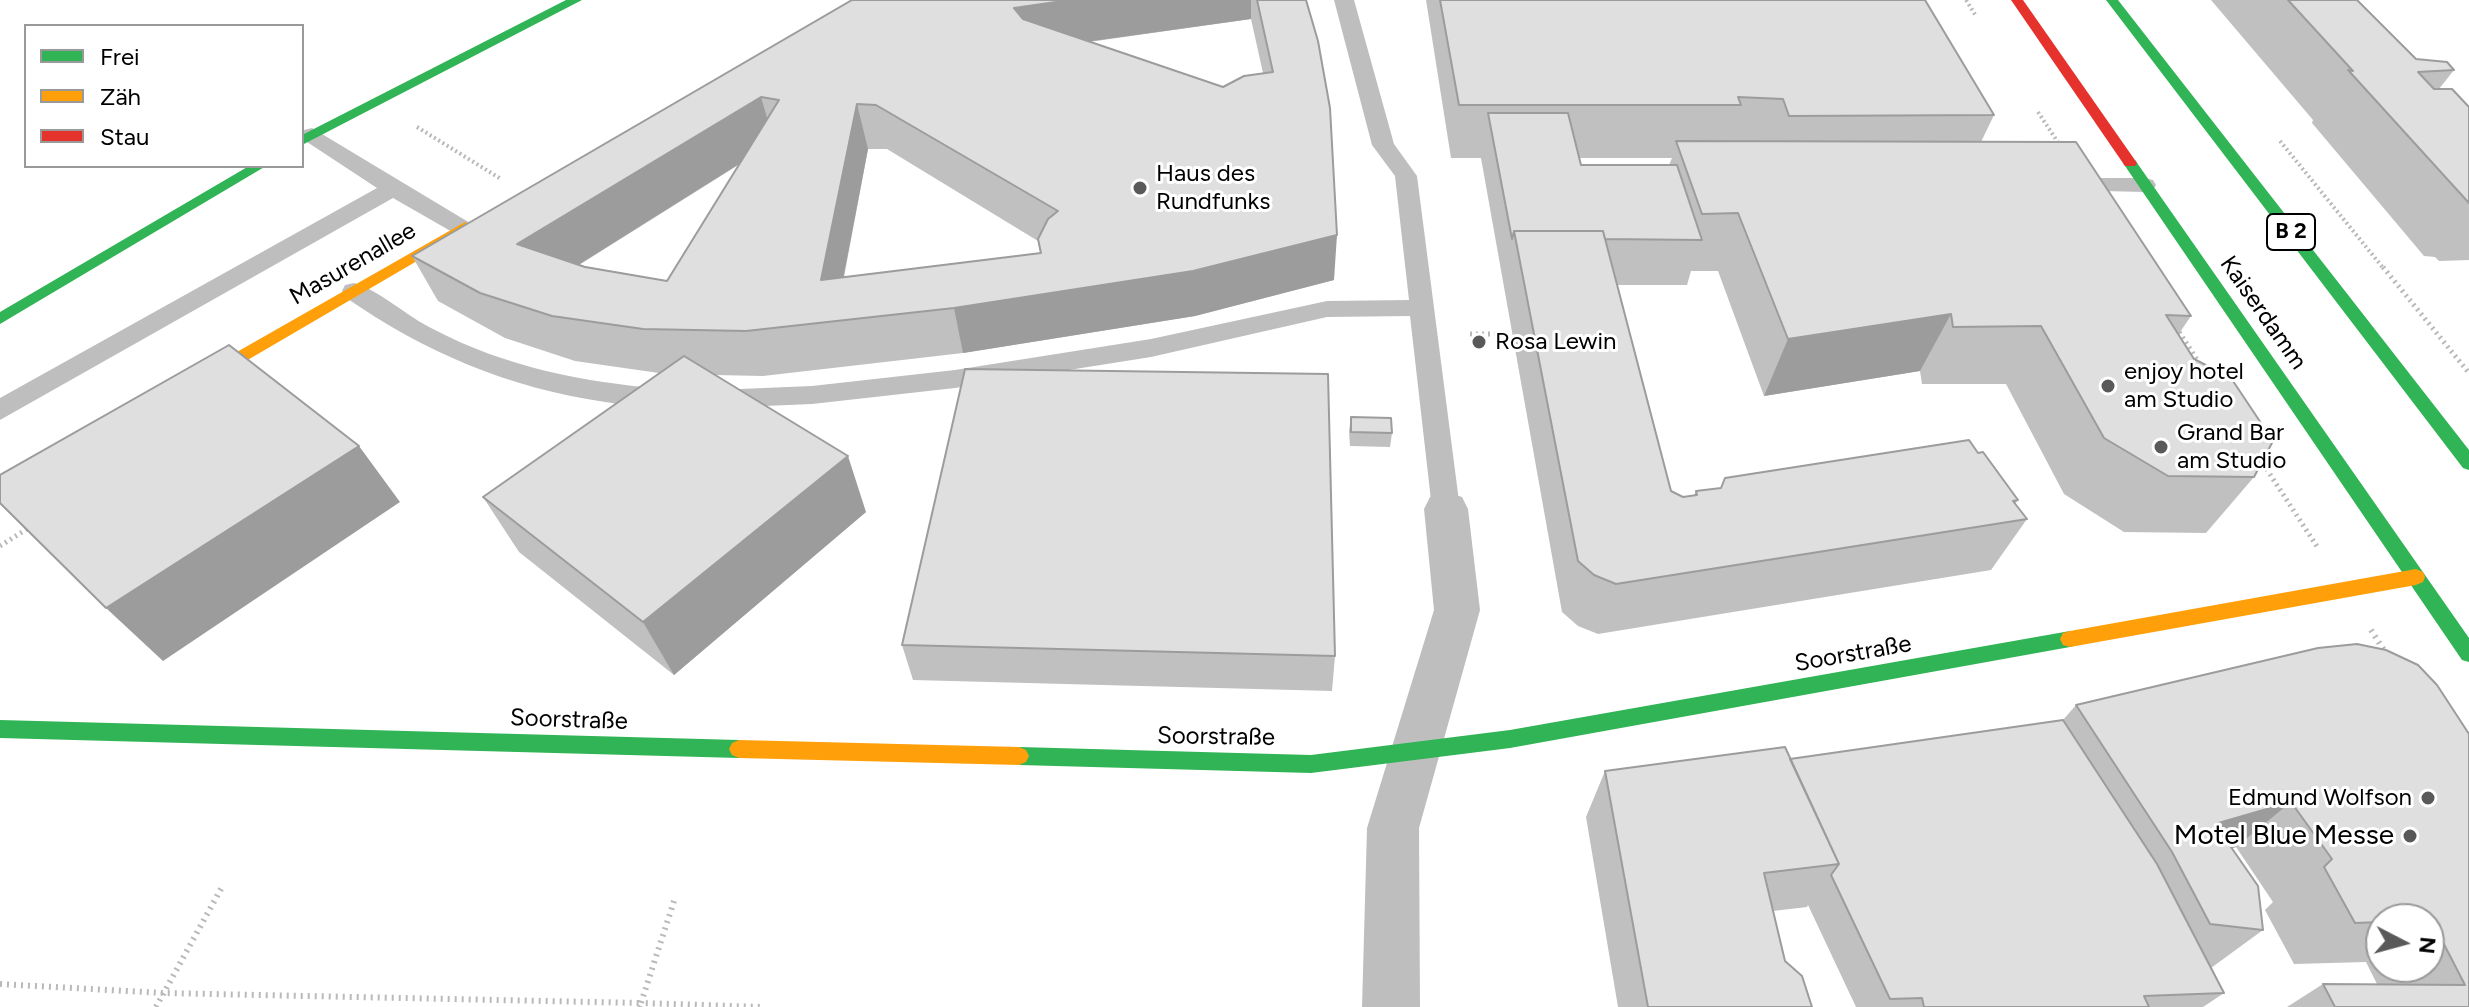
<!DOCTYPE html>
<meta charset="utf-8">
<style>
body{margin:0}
#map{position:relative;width:2469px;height:1007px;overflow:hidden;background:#fff;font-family:Figtree,sans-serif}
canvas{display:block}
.legend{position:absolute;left:24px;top:24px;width:280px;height:144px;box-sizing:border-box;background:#fff;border:2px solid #999;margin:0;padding:10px 14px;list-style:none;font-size:24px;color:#000}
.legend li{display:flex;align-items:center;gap:16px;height:40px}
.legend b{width:40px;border:2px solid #999}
.north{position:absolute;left:2365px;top:903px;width:80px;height:80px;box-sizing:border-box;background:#fff;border:2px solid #999;border-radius:50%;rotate:96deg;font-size:22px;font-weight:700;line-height:32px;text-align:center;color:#000}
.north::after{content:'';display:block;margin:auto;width:28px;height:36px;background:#595959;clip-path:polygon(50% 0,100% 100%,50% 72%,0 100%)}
</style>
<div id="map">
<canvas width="2469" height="1007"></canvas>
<ul class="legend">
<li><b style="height:10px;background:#30b455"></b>Frei</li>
<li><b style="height:10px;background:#ff9f0a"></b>Zäh</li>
<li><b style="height:10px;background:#e5322d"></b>Stau</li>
</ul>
<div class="north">N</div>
</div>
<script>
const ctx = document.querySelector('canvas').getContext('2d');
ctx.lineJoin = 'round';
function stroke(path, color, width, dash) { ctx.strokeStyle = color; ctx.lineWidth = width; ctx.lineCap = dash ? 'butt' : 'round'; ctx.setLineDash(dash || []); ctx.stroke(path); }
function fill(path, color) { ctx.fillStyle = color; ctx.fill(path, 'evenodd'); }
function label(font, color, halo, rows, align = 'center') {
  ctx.font = font + ' Figtree,sans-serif'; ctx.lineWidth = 6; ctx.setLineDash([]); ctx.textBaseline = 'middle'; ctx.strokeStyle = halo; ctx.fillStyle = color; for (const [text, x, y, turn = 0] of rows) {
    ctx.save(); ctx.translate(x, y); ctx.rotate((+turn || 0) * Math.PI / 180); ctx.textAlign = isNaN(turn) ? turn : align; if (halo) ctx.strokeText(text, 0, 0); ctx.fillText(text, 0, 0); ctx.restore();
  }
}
stroke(new Path2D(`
 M1966 0 1976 16
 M2038 112 2061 147
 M417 127 501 179
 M2280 141 2384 269`), '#b9b9b9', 4, [2, 3]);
stroke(new Path2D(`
 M2383 267 2469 373
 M2176 327 2201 366
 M1470 334H1512
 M2260 459 2318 548
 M0 546 30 527`), '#b9b9b9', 5, [2, 4]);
stroke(new Path2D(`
 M2371 630 2385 652
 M674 901 641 1003 763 1007
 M0 984 163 993 641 1003 639 1007
 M156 1007 222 887`), '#b9b9b9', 6, [2, 5]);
fill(new Path2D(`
 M1334 0H1354L1394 144 1417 176 1460 509 1456 517 1446 520 1436 517 1432 509 1410 316 1327 317 1151 357 955 388 812 404 716 408 707 406 703 399 707 392 716 390 812 386 955 370 1151 339 1327 301 1409 300 1395 176 1372 145Z
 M312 128 470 223 474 228 470 233H454L393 198 0 420V398L377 188 304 140V130Z
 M2067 178H2145L2153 180 2156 185 2153 190 2145 192 2059 190 2056 185 2059 180Z
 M354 283C379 290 408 317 433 329 505 367 583 382 663 389L672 391 676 398 672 405C652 411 626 405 605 402 509 388 424 352 345 297L342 291 345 285Z`), '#bebebe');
fill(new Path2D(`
 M1446 492 1462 497 1468 509 1480 610 1419 828 1420 1007H1362L1367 828 1434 610 1424 509 1430 497Z`), '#bebebe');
fill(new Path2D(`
 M566 0H582L302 145V135Z
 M2106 0H2118L2469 450V470L2463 468Z
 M2130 159 2135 160 2469 638V662L2462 660 2123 163Z
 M249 166H266L0 324V312Z
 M2070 631 2077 633 2080 639 2077 645 2070 647 1510 748 1311 773 1019 765 1012 762 1009 756 1012 750 1019 747 1311 755 1510 730Z
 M0 720 739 740 746 743 749 749 746 755 739 758 0 738Z`), '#30b455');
fill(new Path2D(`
 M465 222 472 227 470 230 198 389H186L184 385 186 381Z
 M2416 569 2423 572 2425 577 2423 582 2416 585 2070 647 2063 645 2060 639 2063 633 2070 631Z
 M739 740 1019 747 1026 750 1029 756 1026 762 1019 765 739 758 732 755 729 749 732 743Z`), '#ff9f0a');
fill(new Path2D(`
 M2011 0H2023L2137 163 2135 166H2125Z`), '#e5322d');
fill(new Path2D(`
 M852 0H1306L1334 280 1195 316 963 353 763 376 715 375 866 512 674 675 519 552 483 497 659 373 575 361 505 338 438 301 412 256ZM1251 19 1263 73 1223 87 1089 42ZM868 149H887L1038 241 1040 253 844 277ZM740 164 667 281 579 265Z
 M1426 0H1925L1994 115 1981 142 2191 316 2178 335 2254 477 2206 533 2124 532 2064 494 2006 384H1922L1920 371 1764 396 1718 271H1691L1687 285H1617L1671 491 1683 497 1694 495 1696 491 1978 453 2018 500 2015 504 2027 519 1991 570 1598 634 1578 626 1562 612 1481 158H1451ZM1579 158H1672L1669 165H1581Z
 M2211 0H2357L2416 59 2454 70 2439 89 2469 107V260L2439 261 2435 257 2424 256 2312 123 2313 120Z
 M1351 417 1392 433 1390 447 1350 446 1349 431Z
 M902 645 1335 656 1332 691 913 680Z
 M2418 665 2469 1007H2287L2323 984H2377L2366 962 2294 964 2265 910 2273 902 2236 847 2232 848 2263 930 2211 968 2224 993 2203 1007H1856L1808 905 1807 907 1773 911 1785 961 1812 1007H1618L1586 817 1605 771 1790 759 2063 720 2076 705ZM2381 919H2429V967H2381Z`), '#c0c0c0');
fill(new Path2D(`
 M1070 0H1251V19L1020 51 1014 8Z
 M761 97 774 142 540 289 517 244Z
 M857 104 868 149 835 321 821 280Z
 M1337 235 1334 280 1195 316 963 353 954 308Z
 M1951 314 1920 371 1764 396 1788 339Z
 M359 446 400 502 163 661 106 608Z
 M848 456 866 512 674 675 643 622Z
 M2291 802 2236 847 2178 864 2215 824Z`), '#9c9c9c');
const building = new Path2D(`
 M852 0H1070L1014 8 1023 19 1223 87 1244 76 1273 72 1257 0H1306L1318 41 1330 108 1337 235 1193 271 954 308 746 331 643 329 552 316 480 293 412 256ZM761 97 779 100 667 281 585 267 517 244ZM857 104 876 105 1058 211 1048 219 1038 239 1041 253 821 280Z
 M1440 0H1925L1994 115 1789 116 1783 99 1738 97 1741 105H1459Z
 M2288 0H2357L2416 59 2447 62 2454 70 2418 72 2434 89H2452L2469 107V203L2348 70 2353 71Z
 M1488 113H1568L1581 165H1677L1702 240 1605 239 1603 231H1514L1512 239Z
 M1676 141 2076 142 2191 316 2166 315 2194 359 2231 378 2273 441 2254 477 2168 476 2104 438 2041 326 1953 327 1951 314 1788 339 1738 213 1702 214Z
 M1514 231H1603L1671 491 1683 497 1697 495 1696 491 1721 488 1725 478 1969 440 1978 453 1983 452 2018 500 2013 501 2027 519 1616 584 1594 575 1578 561Z
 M229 345 359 446 106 608 0 503V475Z
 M684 356 848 456 643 622 483 497Z
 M965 369 1328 374 1335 656 902 645Z
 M1351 417 1391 418 1392 433 1351 432Z
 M2357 644 2386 650 2418 665 2437 685 2469 734V1007H2335L2323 984 2465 985 2432 921H2429V919H2381V922L2355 923 2324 867 2332 859 2291 802 2215 824 2258 886 2263 930 2210 924 2172 852 2076 705 2318 648Z
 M2063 720 2157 864 2224 993 2144 996 2149 1007H1924L1922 998 1890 999 1831 875 1839 864 1790 759Z
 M1785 747 1839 864 1764 873 1785 961 1802 976 1812 1007H1648L1605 771Z`);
fill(building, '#dfdfdf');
stroke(building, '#9c9c9c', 2);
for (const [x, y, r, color] of [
 [1140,188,8,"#595959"],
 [1479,342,8,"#595959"],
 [2108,386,8,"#595959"],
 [2161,447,8,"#595959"],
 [2428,798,8,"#595959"],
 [2410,836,8,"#595959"]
]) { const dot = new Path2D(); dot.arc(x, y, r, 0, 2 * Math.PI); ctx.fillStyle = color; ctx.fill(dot); stroke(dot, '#fff', 3); }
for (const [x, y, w] of [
 [2291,232,48]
]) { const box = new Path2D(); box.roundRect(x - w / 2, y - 18, w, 36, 6); ctx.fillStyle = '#fff'; ctx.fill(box); stroke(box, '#000', 2); }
label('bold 22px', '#000', null, [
 ["B 2",2291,232]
]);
label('24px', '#000', '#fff', [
 ["Haus des",1156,174],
 ["Rundfunks",1156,202],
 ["Rosa Lewin",1495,342],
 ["enjoy hotel",2124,372],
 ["am Studio",2124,400],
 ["Grand Bar",2177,433],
 ["am Studio",2177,461],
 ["Edmund Wolfson",2412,798,"right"]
], 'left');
label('24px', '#000', '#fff', [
 ["Masurenallee",353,264,-30],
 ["Kaiserdamm",2263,313,55],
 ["Soorstraße",1853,654,-10],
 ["Soorstraße",569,720,2],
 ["Soorstraße",1216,737,1]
]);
label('28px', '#000', '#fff', [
 ["Motel Blue Messe",2394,836]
], 'right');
</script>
